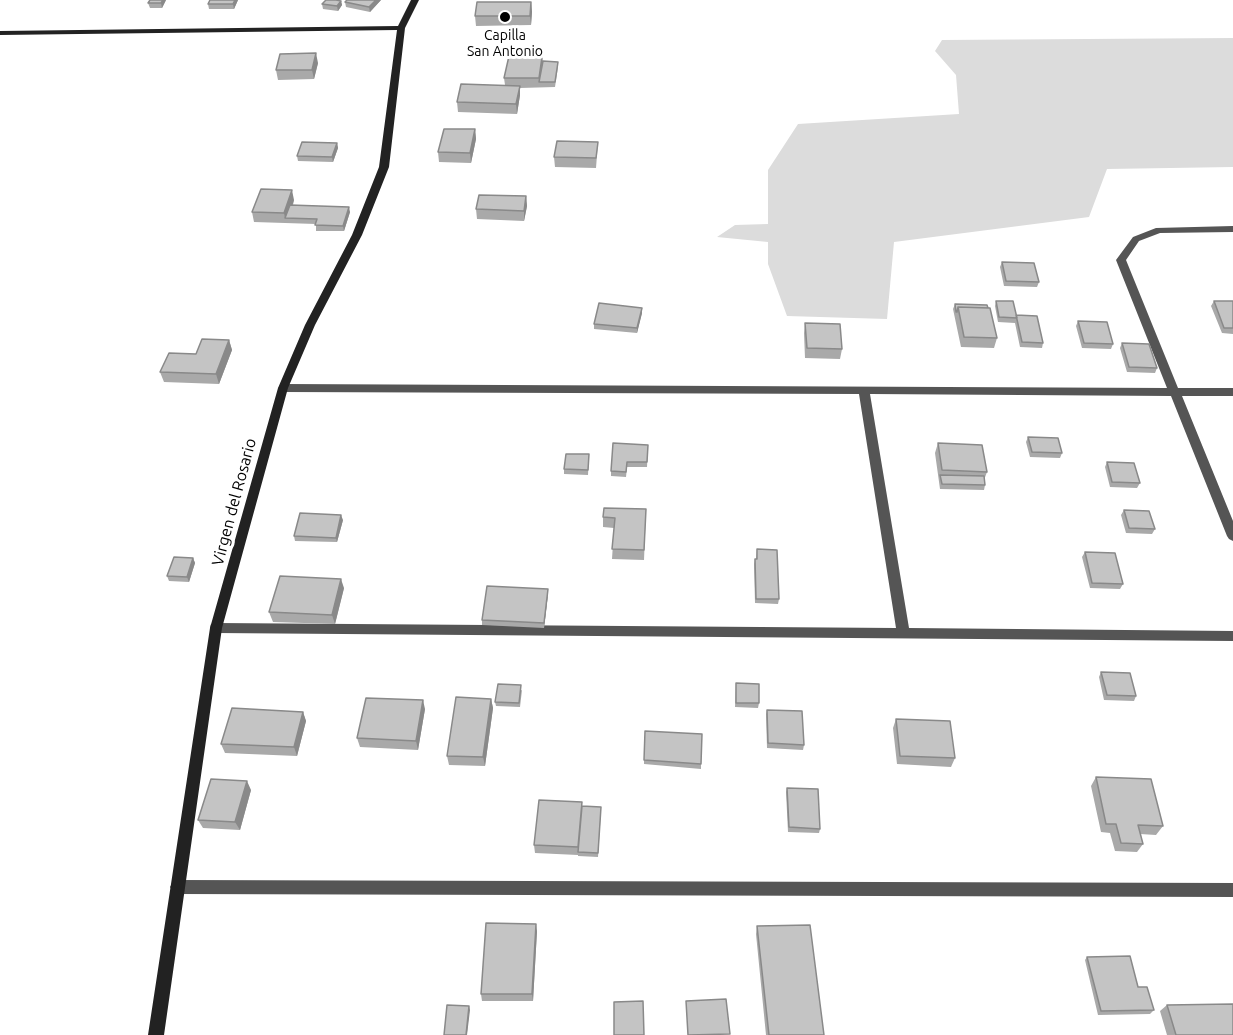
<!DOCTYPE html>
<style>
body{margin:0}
canvas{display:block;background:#fff}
</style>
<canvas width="1233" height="1035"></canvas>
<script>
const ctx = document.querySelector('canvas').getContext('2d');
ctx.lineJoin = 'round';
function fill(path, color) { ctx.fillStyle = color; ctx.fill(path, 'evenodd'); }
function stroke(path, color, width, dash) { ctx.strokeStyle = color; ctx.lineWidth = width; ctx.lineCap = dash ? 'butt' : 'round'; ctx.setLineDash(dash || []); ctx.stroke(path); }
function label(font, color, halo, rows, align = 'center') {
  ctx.font = font + ' Ubuntu,sans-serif'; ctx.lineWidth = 6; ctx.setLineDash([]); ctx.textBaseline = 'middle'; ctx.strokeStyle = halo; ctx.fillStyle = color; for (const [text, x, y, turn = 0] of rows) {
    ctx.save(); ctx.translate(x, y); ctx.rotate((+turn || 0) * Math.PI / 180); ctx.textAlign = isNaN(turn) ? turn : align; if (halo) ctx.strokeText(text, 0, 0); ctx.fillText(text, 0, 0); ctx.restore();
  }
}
fill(new Path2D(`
 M1233 38V167L1107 169 1089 217 894 242 887 319 787 316 768 264V242L717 237 735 225 768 224V170L798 124 959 114 956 75 935 51 942 40Z`), '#dcdcdc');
fill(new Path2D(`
 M1233 226V232L1160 233 1139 241 1126 260 1178 388H1233V396H1182L1233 521V541L1229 539 1227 536 1171 396 870 394 909 628 1233 631V641L216 633 211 632 210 628 211 624 216 623 896 628 859 394 283 392 278 388 283 384 1167 388 1116 260 1133 237 1156 228Z
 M178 880 1233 883V897L178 894 173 892 170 887 173 882Z`), '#555');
fill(new Path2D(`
 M411 0H419L405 28 389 167 362 235 315 325 288 388 222 628 164 1035H148L210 628 278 388 305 325 352 235 379 167 397 30 0 35V31L398 26Z`), '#222');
fill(new Path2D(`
 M166 0 162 8H150L148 3Z
 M210 0H238L234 9H209L208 4Z
 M381 0 370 12 346 7 345 2Z
 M341 1 342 5 338 11 323 9 322 4Z
 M531 2 532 12 531 25 476 26 475 16Z
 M542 57 543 61 558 67 555 87 520 88V95L517 114 458 112 457 102 505 85 504 78Z
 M318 63 314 79 278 80 276 70Z
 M475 129 476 139 471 163 439 162 438 152Z
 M598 142 596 168 555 167 554 157Z
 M337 143 338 148 333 162 298 161 297 156Z
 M526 196 527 206 524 221 477 219 476 209Z
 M294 200 293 205 350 212 344 231H316V224L254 222 252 212Z
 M1002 262 1039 282 1037 287 1004 286 1000 267Z
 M996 301 1016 315 1043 343 1042 348 1020 347 1015 323 998 322 995 306Z
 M1214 301H1233V334L1222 333 1211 306Z
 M955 304 997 338 994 348 961 347 953 309Z
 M642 313 637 333 594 329V324Z
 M1078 321 1113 344 1111 349 1082 348 1076 326Z
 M805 323 842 349 840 359 805 358 804 333Z
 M229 340 232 350 219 384 164 382 160 372 196 354Z
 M1122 343 1157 368 1155 373 1127 372 1120 348Z
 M1028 437 1062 453 1060 458 1030 457 1026 442Z
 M938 443 987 472 984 480 985 485 984 490 940 489 935 453Z
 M648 445 647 467H627L626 477 611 476V471Z
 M589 454 588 475 564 474V469Z
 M1107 462 1140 483 1137 488 1110 487 1105 467Z
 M646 509 644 560 612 559 614 528 603 527V517Z
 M1124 510 1155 529 1152 534 1126 533 1121 515Z
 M343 520 337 542 295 541 294 536Z
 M757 549 779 599 778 604 755 603 754 564 755 559H756Z
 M1085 552 1123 584 1120 589 1090 588 1082 557Z
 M193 558 195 563 189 582 169 581 167 576Z
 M344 588 335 624 273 622 269 612Z
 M548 594 544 628 482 625V620Z
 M1101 672 1136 696 1134 701 1104 700 1099 677Z
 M736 683 759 703 758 708 735 707Z
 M522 690 520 707 496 706 495 702Z
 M491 699 493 708 485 766 449 765 447 756Z
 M425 709 418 750 360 747 357 738Z
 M767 710 804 745 803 750 767 748 766 714Z
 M303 712 306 721 297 756 225 753 221 744Z
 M896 719 955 758 951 767 897 764 893 728Z
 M644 760 701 764V769L644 764Z
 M1096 777 1163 826 1156 835 1140 834 1143 844 1137 852 1115 851 1110 833 1101 832 1091 786Z
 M787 788 820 829 819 833 788 832 786 792Z
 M251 790 240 830 203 828 198 820Z
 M582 802V806L601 811 598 857 578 856V855L535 853 534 845Z
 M757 926 824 1035H766L756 934Z
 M537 931 533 1001H482L481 994Z
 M1087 957 1138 987 1154 1010 1150 1014 1098 1015 1085 960Z
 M1167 1005 1233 1035H1167L1160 1011Z`), '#a9a9a9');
fill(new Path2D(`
 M163 0H166L162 8 161 3Z
 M235 0H238L234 9 233 4Z
 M376 0H381L370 12 369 7Z
 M341 1 342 5 338 11 337 6Z
 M531 2 532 12 531 25 530 16Z
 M316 53 318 63 314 79 312 70Z
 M520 86V95L517 114 516 104Z
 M475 129 476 139 471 163 470 153Z
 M337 143 338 148 333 162 332 157Z
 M292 190 294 200 288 218H285L284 213Z
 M526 196 527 206 524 221V211Z
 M349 207 350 212 344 231 343 226Z
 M642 308V313L637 333V328Z
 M229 340 232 350 219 384 216 374Z
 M341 515 343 520 337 542 336 538Z
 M193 558 195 563 189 582 187 577Z
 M341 579 344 588 335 624 332 615Z
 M548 589V594L544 628V623Z
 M491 699 493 708 485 766 483 757Z
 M423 700 425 709 418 750 416 741Z
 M303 712 306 721 297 756 294 747Z
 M247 781 251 790 240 830 235 822Z
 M536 924 537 931 533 1001 532 994Z
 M469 1006 470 1010 467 1035H466Z`), '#898989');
const building = new Path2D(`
 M150 0H163L161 3H148Z
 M210 0H235L233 4H208Z
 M326 0H336L341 1 337 6 322 4Z
 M347 0H376L369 7 345 2Z
 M477 2H531L530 16H475Z
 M316 53 312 70H276L280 54Z
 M509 56 542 57 539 78H504Z
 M543 61 558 62 555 82H539Z
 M461 84 520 86 516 104 457 102Z
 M444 129H475L470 153 438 152Z
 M557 141 598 142 596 158 554 157Z
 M302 142 337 143 332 157 297 156Z
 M261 189 292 190 284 213 252 212Z
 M479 195 526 196 524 211 476 209Z
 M290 205 349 207 343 226 315 225 317 219 285 218Z
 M1002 262 1034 263 1039 282 1006 281Z
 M996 301H1013L1017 318 999 317Z
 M1214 301H1233V328H1224Z
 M599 303 642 308 637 328 594 324Z
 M955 304 987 305 988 308 958 307 957 312H956Z
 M958 307 990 308 997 338 964 337Z
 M1016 315 1037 316 1043 343 1022 342Z
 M1078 321 1107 322 1113 344 1084 343Z
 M805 323 840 324 842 349 807 348Z
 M202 339 229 340 216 374 160 372 169 353 196 354Z
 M1122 343 1149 344 1157 368 1129 367Z
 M1028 437 1058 438 1062 453 1032 452Z
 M613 443 648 445 647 462H627L626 472 611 471Z
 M938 443 982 445 987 472 942 470Z
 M566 454H589L588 470 564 469Z
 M1107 462 1134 463 1140 483 1112 482Z
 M940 475 984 476 985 485 942 484Z
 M604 508 646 509 644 550 612 549 615 518 603 517Z
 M1124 510 1149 511 1155 529 1129 528Z
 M300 513 341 515 336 538 294 536Z
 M757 549 777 550 779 599H756L755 559H757Z
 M1085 552 1115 553 1123 584 1092 583Z
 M174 557 193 558 187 577 167 576Z
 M280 576 341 579 332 615 269 612Z
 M487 586 548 589 544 623 482 620Z
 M1101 672 1130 673 1136 696 1107 695Z
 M736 683 759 684V703H736Z
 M498 684 521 685 519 703 495 702Z
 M456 697 491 699 483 757 447 756Z
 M366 698 423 700 416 741 357 738Z
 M232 708 303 712 294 747 221 744Z
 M767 710 802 711 804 745 768 743Z
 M896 719 950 721 955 758 900 756Z
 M645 731 702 734 701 764 644 760Z
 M1096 777 1151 779 1163 826 1138 825 1143 844 1121 843 1116 824H1106Z
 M211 779 247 781 235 822 198 820Z
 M787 788 818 789 820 829 789 827Z
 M539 800 582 802 578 847 534 845Z
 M582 806 601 807 598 853 578 852Z
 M486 923 536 924 532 994H481Z
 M810 925 824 1035H769L757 926Z
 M1130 956 1138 987H1147L1154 1010 1101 1011 1087 957Z
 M726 999 730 1034 688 1035 686 1001Z
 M643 1001 644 1035H614V1002Z
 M1233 1004V1035H1176L1167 1005Z
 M447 1005 469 1006 466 1035H444Z`);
fill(building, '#c4c4c4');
stroke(building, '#898989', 1.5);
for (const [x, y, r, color] of [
 [505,17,6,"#000"]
]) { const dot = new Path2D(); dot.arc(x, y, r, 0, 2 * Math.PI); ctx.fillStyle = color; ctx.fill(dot); stroke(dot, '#fff', 2); }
label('14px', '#000', '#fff', [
 ["Capilla",505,35],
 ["San Antonio",505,51]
]);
label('16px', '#000', '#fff', [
 ["Virgen del Rosario",234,502,-75]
]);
</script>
